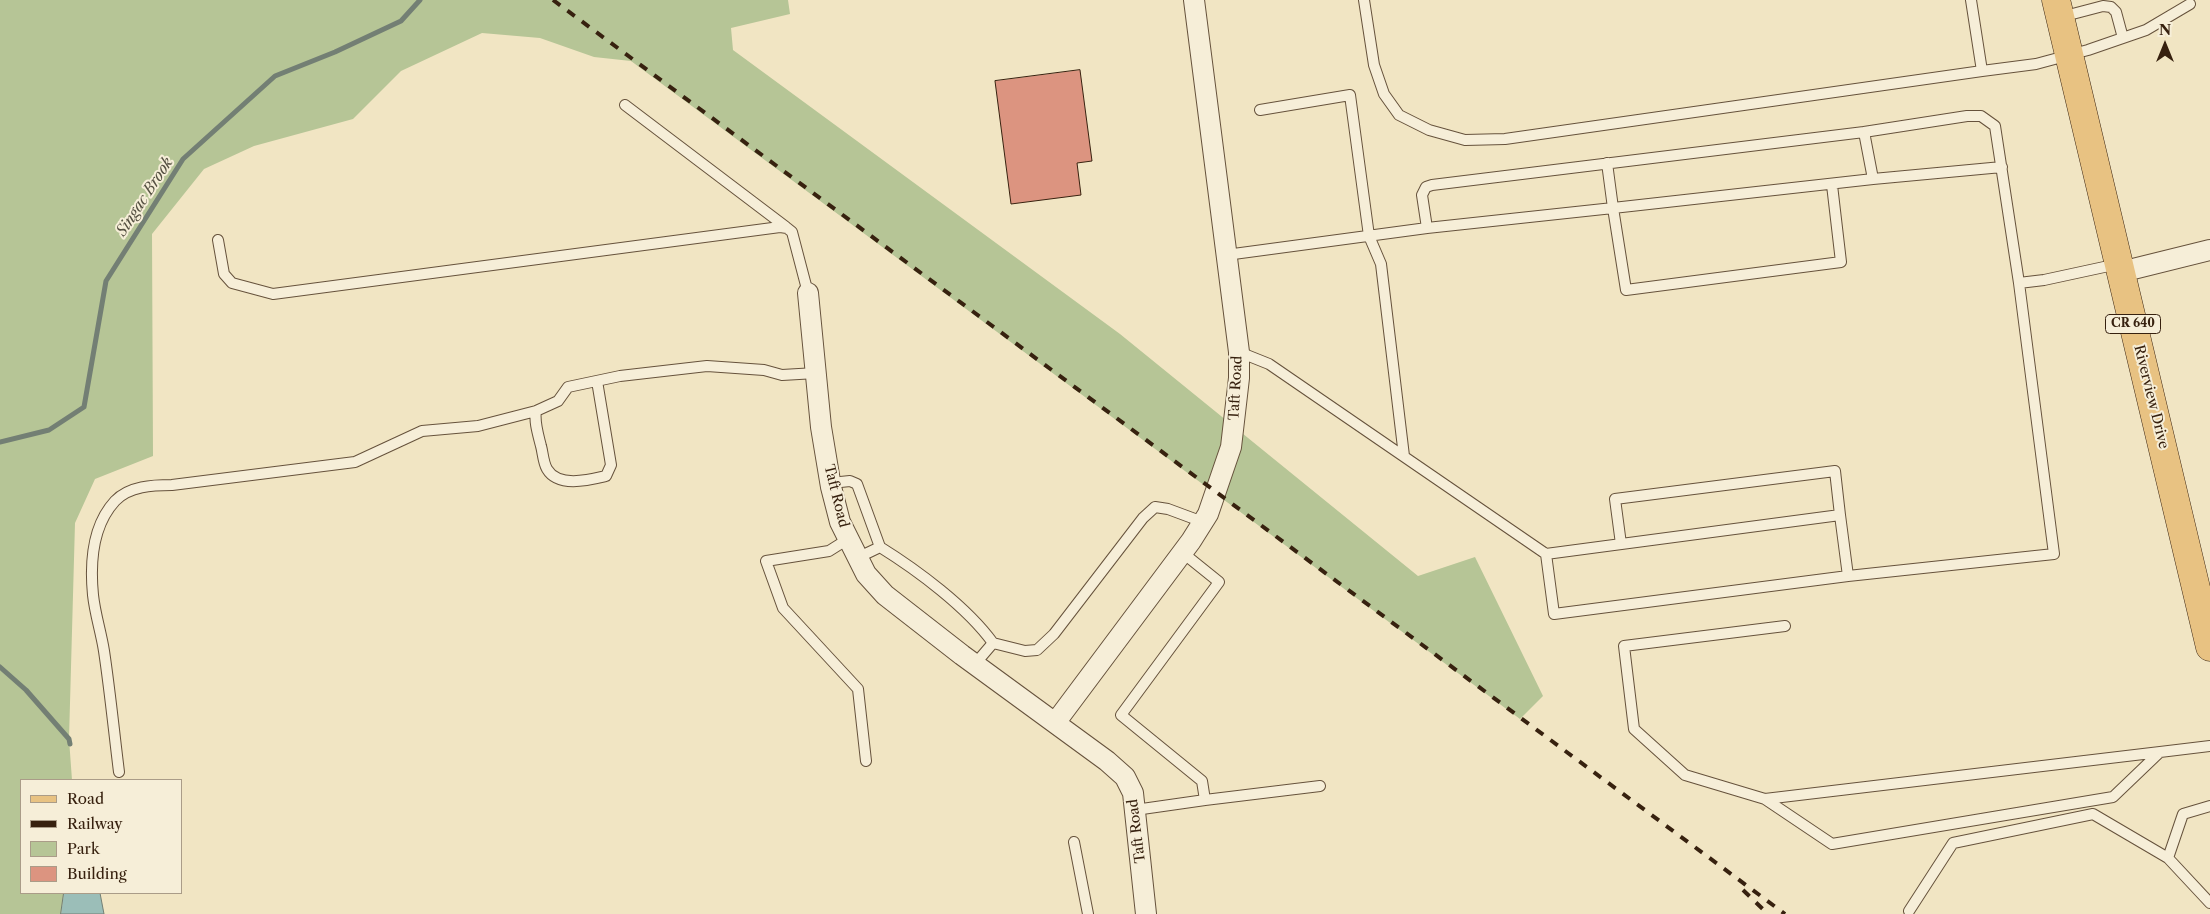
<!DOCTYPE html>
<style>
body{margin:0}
#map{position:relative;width:2210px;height:914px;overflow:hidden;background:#f1e5c3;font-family:"Libre Caslon Text",serif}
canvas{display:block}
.legend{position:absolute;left:20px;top:779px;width:162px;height:115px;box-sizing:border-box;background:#f6eed8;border:1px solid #aa9c88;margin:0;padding:6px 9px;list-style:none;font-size:15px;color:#37210f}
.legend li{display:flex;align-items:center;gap:10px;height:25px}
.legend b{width:25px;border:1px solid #aa9c88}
.north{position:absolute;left:2140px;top:20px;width:50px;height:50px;-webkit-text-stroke:4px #f6eed8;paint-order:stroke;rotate:0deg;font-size:14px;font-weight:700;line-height:20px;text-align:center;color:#37210f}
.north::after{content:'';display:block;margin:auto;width:18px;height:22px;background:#37210f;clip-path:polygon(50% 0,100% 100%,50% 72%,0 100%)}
</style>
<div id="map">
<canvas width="2210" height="914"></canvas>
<ul class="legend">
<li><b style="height:6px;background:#e8c282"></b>Road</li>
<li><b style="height:6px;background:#37210f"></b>Railway</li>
<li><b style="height:14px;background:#b6c596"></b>Park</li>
<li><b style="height:14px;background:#dc9480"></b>Building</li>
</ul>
<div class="north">N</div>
</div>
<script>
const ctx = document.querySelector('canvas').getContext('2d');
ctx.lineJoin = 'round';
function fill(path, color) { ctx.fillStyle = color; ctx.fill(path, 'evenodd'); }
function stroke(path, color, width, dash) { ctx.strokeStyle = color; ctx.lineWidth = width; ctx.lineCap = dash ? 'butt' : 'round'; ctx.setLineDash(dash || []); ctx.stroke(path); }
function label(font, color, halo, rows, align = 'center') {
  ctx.font = font + ' "Libre Caslon Text",serif'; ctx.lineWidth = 4; ctx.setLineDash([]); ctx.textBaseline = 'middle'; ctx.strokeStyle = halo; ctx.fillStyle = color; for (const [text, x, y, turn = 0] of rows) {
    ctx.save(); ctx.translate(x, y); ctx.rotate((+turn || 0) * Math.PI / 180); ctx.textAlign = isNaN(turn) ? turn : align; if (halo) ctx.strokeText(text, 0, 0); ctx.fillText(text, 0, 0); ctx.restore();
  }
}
fill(new Path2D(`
 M0 0H788L790 14 731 28 733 50 1120 334 1418 576 1475 557 1543 696 1520 719 631 61 594 57 540 38 482 33 401 71 353 119 254 146 204 169 152 234 153 456 95 479 75 523 69 739 72 780H21V893H64L61 914H0Z`), '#b6c596');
const water = new Path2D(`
 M64 893H100L104 914H61Z`);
fill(water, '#9bbeb8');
stroke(water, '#737f74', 1);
stroke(new Path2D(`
 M0 442 49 430 84 407 106 281 183 159 275 76 335 52 401 21 420 0
 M0 667 26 690 69 739 70 744`), '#737f74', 5);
const building = new Path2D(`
 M1080 70 1092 161 1077 163 1081 195 1011 204 995 81Z`);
fill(building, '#dc9480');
stroke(building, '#37210f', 1);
const service = new Path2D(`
 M1364 0 1374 65 1384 94 1399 115 1429 130 1465 140 1505 139 1982 71
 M1971 0 1982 71 2036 64 2088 50 2146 30 2190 4
 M2061 17 2103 6 2111 7 2116 12 2123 38
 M625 105 786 227
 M1260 110 1350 95 1369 236 1381 264 1404 456
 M1873 179 2002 167
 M1832 185 1841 262 1626 290 1613 208 1873 179 1864 132
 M1427 228 1613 208 1607 163
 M218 240 224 274 232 283 273 294 780 227 787 228 792 232 808 293
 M1226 255 1427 228 1422 195 1426 187 1432 185 1864 132 1967 116H1981L1995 126 2019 283 2044 280 2118 264
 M1239 352 1269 364 1546 554 1554 614 1848 576 2054 554 2019 283
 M536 411C534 422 538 434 541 446 543 453 543 462 547 469 558 488 589 480 606 476L611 465 597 381
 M831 483 850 481 857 484 880 547
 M848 539 829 551 766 561 783 608 858 689 866 761
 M1621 544 1615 499 1835 471 1840 515
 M1546 554 1840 515 1848 576
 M857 558 880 547C917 570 967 607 993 643
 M975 664 993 643 1025 651 1037 650 1054 634 1143 518 1155 507 1168 509 1203 522
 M2160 752 2113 797 1832 844 1765 799 2160 752 2210 746
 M119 772C114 732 110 691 104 651 101 632 95 614 93 595 90 564 92 526 115 501 129 486 153 485 172 485L355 462 422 431 478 426 536 411 558 401 568 387 620 376 707 366 764 370 782 375 816 373
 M1765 799 1685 775 1634 729 1624 646 1785 626
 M1205 800 1320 786
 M1135 810 1205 800 1202 781 1121 715 1219 582 1183 553
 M1074 842 1088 914
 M2168 858 2210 903
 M1909 911 1953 843 2093 814 2168 858 2183 814 2210 806`);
const minor = new Path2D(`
 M2121 272 2210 250
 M808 293 821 427 831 487 840 522 866 574 885 595 962 655 1107 761 1125 777 1133 793 1146 914
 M1055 723 1191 541 1208 514 1231 447 1239 378V352L1194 0`);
const primary = new Path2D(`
 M2056 0 2210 647`);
stroke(service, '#66523c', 12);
stroke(minor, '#66523c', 22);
stroke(primary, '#37210f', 29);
stroke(service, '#f6eed8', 10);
stroke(minor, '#f6eed8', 20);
stroke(primary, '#e8c282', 28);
stroke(new Path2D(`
 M553 0 1785 914
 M1743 890 1768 914`), '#37210f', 4, [9, 9]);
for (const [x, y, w] of [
 [2133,324,55]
]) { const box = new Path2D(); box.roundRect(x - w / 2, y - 9.5, w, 19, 4); ctx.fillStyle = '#f6eed8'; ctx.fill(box); stroke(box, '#37210f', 1); }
label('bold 12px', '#37210f', null, [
 ["CR 640",2133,324]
]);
label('14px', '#37210f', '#f6eed8', [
 ["Taft Road",1236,388,-87],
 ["Riverview Drive",2151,397,76],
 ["Taft Road",836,496,76],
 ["Taft Road",1137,831,-97]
]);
label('italic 15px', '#555042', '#f6eed8', [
 ["Singac Brook",145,197,-57]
]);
</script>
